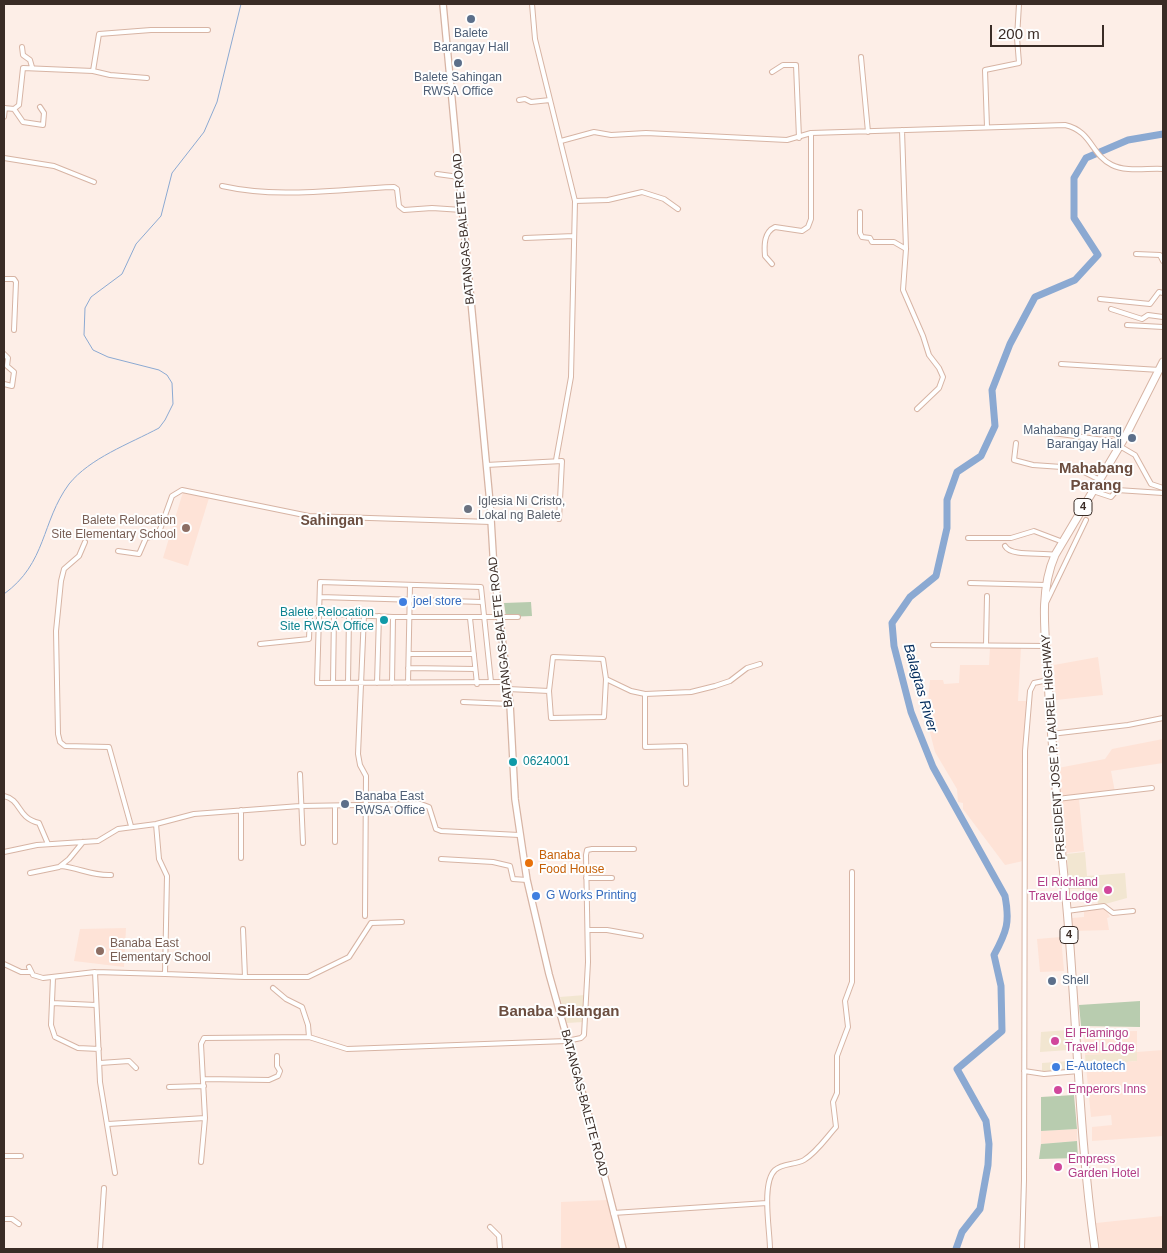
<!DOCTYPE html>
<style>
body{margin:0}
#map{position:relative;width:1167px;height:1253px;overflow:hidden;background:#fdeee7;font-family:Arial,sans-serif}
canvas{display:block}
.frame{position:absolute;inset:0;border:5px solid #3a2c26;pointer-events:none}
.scale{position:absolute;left:990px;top:25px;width:114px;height:22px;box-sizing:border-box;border:2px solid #3a2c26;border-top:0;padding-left:6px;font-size:15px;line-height:18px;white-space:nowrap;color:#3a2c26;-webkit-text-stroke:4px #fefefe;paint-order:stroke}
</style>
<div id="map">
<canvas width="1167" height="1253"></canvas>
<div class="frame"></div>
<div class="scale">200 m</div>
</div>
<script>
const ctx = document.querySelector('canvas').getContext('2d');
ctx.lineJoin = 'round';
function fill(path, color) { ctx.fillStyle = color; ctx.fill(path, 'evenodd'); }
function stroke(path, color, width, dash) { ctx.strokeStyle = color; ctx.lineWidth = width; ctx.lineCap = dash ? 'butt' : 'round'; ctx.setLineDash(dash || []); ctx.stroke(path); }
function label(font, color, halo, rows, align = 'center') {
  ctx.font = font + ' Arial,sans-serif'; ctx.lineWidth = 4; ctx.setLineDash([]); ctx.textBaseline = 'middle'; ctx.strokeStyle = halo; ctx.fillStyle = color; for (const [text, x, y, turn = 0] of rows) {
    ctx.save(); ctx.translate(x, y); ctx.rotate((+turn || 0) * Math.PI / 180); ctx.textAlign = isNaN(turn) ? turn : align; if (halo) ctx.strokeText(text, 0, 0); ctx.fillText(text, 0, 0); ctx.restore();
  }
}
fill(new Path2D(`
 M1085 852 1087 876 1125 873 1127 898 1098 906 1097 895 1086 894V892L1090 891 1088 889H1069L1067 854Z
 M585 995 583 1022 567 1023 560 997Z
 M1068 1030 1069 1050 1040 1052 1041 1032Z
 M1137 1052V1061L1086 1066 1085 1055Z
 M1069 1061 1070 1071 1042 1073V1063Z`), '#f2e6d1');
fill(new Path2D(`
 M183 492 209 498 188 566 163 558Z
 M990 648H1021L1018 701H1026L1023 861 1005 865 963 809V803L958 802 957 789 935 752 926 717 933 710V706L928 703 930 680H943L944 684 959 683 960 665H989Z
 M1098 657 1103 695 1056 700 1054 665Z
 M1163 739V763L1111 771 1115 792 1062 798 1058 768 1105 759 1112 749Z
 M1079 799 1084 851 1066 853 1062 801Z
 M1105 909 1110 917 1107 918 1109 930 1074 931 1072 918 1084 917V911Z
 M126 928 124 967 74 961 80 929Z
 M1061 937 1064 971 1040 972 1037 939Z
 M1137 1031V1052L1163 1050V1136L1092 1141V1127L1112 1125 1111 1115 1091 1117 1086 1066 1137 1061V1052L1085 1055 1084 1032Z
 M1077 1129V1141L1041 1144V1131Z
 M607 1200 620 1249H561V1202Z
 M1163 1216V1249H1100L1096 1223Z`), '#fee3d7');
fill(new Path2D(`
 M531 602 532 616 506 617 504 603Z
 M1140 1001V1027L1081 1026 1079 1005Z
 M1074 1095 1077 1129 1041 1131V1097Z
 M1077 1141 1078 1158 1039 1159 1041 1144Z`), '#b8ccaf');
stroke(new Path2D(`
 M4 594C47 563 41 522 69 484 90 458 129 444 159 428L165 420 173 404 172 383 167 375 159 370 108 357 93 350 84 335 85 308 91 297 122 274 136 244 161 216 172 173 204 132 217 102 241 4`), '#8ba9d2', 1);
stroke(new Path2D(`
 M956 1249 962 1232 980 1209 988 1165 989 1144 986 1121 957 1069 1002 1031 1001 986 994 955C1007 931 1010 922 1005 896L933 767 911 712 894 646 892 623 910 597 936 576 947 528V500L957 472 981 456 995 426 992 390 1010 344 1035 297 1075 280 1098 255 1074 218V178L1086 158 1128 140 1163 134`), '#8ba9d2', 7);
const street = new Path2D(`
 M532 4 535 39 575 201 571 377 556 460
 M22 47 23 55 30 60 32 67
 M861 57 868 132
 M93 71 110 75 147 78
 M772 72 783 65H796L799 138
 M519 100 525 99 531 102 550 100
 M4 108 14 109
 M14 109 19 105 23 68 93 71 99 34 151 30H208
 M14 109 23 122 43 125 44 113 40 107
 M4 117 5 108
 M987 127 985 70 1019 63 1017 38 1019 4
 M902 130 906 249 903 290 923 336 929 355 939 368 943 377 939 388 917 409
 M561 141 594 132 611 135 646 133 787 140 811 133 1065 125C1092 131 1091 155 1112 165 1125 172 1148 168 1163 169
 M4 158 54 166 94 182
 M437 174 459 177
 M222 186C280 199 336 189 394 187L397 189 399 206 404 210 432 208 462 210
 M575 201 608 200 642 192 664 199 678 209
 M860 212V233L862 237 870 238 872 242H894L906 249
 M525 238 574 236
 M1136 254 1160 255 1163 261
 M772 264 765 256C764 245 764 232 775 227L802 231 808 227 811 219V133
 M4 279H14L16 282 14 330
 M1100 299 1150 304 1159 292 1163 293
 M1111 309 1142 319 1148 315 1163 317
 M1127 325 1163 327
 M4 354 8 358 7 366 14 372 12 386 4 384
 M1061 364 1160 370
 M1085 427 1125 437
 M1039 431 1111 441 1135 455 1151 484 1163 488
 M1016 443 1014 460 1033 465 1076 468 1100 480
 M486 465 562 461 559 519
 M1093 491 1111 497 1117 490 1163 493
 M968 538H1011L1034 531 1063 542
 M85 542 79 556 64 569 61 581 56 631 58 734 60 742 65 746 109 747 131 826
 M1005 546C1011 557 1042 552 1055 555
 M118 551 139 554 146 538 158 535 172 496 182 490 309 516 491 522
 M970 583 1046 585
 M320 597 482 602
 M1047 601 1086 520
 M364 615 358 754 360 765 366 776 365 916
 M470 618 477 684
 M260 644 309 639 310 613 393 617H518
 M933 645 1046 646
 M986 645 987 596
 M409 654H474
 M553 657 603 659 606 679 604 717 551 718 549 691Z
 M408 668 475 669
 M606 679 631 691 645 694V747L685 746 686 784
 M491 682 481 587 320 582 317 683 508 682
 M333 683 334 614
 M348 683 349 615
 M377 683 379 616
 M392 683 393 617
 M408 683 410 585
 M508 689 549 691
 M645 694 691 692 715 686 730 681 747 668 760 664
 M463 702 510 704
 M1051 734 1128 725 1163 718
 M300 774 303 843
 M4 796C22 800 16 817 39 823L48 844
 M1057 799 1152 788
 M335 806V842
 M241 810V858
 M156 824 159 859 167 876 165 974 245 977 243 929
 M4 852 37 845 98 841 118 829 156 824 194 814 300 806 421 804 429 807 436 829 441 831 519 835
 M441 859 493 862 510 866 513 879 527 880
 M61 866C79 868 93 876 111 875
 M30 873 59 867 69 859 83 842
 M586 878H612
 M1067 911 1104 906 1113 913 1133 911
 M588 930H607L641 936
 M4 964 21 972H30
 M29 967 33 975 43 978 95 972 165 974
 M95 972 100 1082 115 1173
 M245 977H308L349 957 371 923 402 922
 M53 978 51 1025 55 1037 78 1048 99 1049
 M273 988 286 999 302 1007 308 1025 309 1037
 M52 1003 96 1005
 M100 1063 129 1061 136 1068
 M1024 1071 1044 1074 1079 1071
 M204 1079 269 1080 278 1076 280 1071 277 1066V1056
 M169 1087 204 1086
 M108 1124 205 1118 201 1044 204 1038 309 1037 347 1049 567 1041 581 1038 584 1035 588 962 586 855 587 850 592 849H634
 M4 1156H21
 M201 1162 205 1118
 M613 1213 767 1203
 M4 1219H12L19 1224
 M490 1227 499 1236 500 1249
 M100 1249 104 1188
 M770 1249C770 1231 761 1183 775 1170 783 1163 795 1165 804 1160 817 1152 826 1138 836 1127L833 1102 837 1093V1056L848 1027 845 1001 852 982V872
 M1022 1249 1024 1180 1025 751 1030 691 1034 683 1048 680`);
const secondary = new Path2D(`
 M443 4 490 503 494 570 510 704 515 799 527 880 549 974 592 1127 623 1249`);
const highway = new Path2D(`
 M1095 1249C1079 1137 1077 1023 1067 909 1060 833 1052 756 1048 679 1046 638 1038 594 1055 555L1125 437 1163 362`);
stroke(street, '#d7b4a4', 6);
stroke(secondary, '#d7b4a4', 8);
stroke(highway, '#d7b4a4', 9);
stroke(street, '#fff', 4);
stroke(secondary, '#fff', 5.5);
stroke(highway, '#fff', 7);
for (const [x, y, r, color] of [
 [471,19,5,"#5c6f8a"],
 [458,63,5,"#5c6f8a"],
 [1132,438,5,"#5c6f8a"],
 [468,509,5,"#6b7280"],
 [186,528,5,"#8d6e63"],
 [403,602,5,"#3f7fe0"],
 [384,620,5,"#0f9aa8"],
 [513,762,5,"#0f9aa8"],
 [345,804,5,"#5c6f8a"],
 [529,863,5,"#e8710a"],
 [1108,890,5,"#d1479c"],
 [536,896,5,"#3f7fe0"],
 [100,951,5,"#8d6e63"],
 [1052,981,5,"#5c6f8a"],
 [1055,1041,5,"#d1479c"],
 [1056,1067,5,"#3f7fe0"],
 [1058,1090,5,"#d1479c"],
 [1058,1167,5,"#d1479c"]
]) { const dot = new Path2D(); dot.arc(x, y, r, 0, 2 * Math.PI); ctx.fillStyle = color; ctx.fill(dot); stroke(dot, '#fefefe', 2); }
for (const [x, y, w] of [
 [1083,507,18],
 [1069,935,18]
]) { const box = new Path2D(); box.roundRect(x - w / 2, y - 8.5, w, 17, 4); ctx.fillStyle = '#fefefe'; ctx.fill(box); stroke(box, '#3a2c26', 1); }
label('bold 11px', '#3a2c26', null, [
 ["4",1083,507],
 ["4",1069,935]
]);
label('12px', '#4e5e75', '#fefefe', [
 ["Balete",471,34],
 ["Barangay Hall",471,48],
 ["Balete Sahingan",458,78],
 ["RWSA Office",458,92],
 ["Mahabang Parang",1122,431,"right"],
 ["Barangay Hall",1122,445,"right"],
 ["Banaba East",355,797,"left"],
 ["RWSA Office",355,811,"left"],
 ["Shell",1062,981,"left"]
]);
label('12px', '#3a2c26', '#fefefe', [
 ["BATANGAS-BALETE ROAD",464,229,-95],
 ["BATANGAS-BALETE ROAD",501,632,-96],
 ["PRESIDENT JOSE P. LAUREL HIGHWAY",1054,747,-94],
 ["BATANGAS-BALETE ROAD",584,1103,75]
]);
label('12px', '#5b616d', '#fefefe', [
 ["Iglesia Ni Cristo,",478,502],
 ["Lokal ng Balete",478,516]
], 'left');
label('12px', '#785e54', '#fefefe', [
 ["Balete Relocation",176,521],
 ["Site Elementary School",176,535],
 ["Banaba East",110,944,"left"],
 ["Elementary School",110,958,"left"]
], 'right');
label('12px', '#366cbe', '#fefefe', [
 ["joel store",413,602],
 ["G Works Printing",546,896],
 ["E-Autotech",1066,1067]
], 'left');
label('12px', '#0d838f', '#fefefe', [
 ["Balete Relocation",374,613],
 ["Site RWSA Office",374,627],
 ["0624001",523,762,"left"]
], 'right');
label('12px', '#c56008', '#fefefe', [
 ["Banaba",539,856],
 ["Food House",539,870]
], 'left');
label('12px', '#b23c85', '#fefefe', [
 ["El Richland",1098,883,"right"],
 ["Travel Lodge",1098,897,"right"],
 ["El Flamingo",1065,1034],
 ["Travel Lodge",1065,1048],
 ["Emperors Inns",1068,1090],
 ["Empress",1068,1160],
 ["Garden Hotel",1068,1174]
], 'left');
label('bold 14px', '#6b4d3f', '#fefefe', [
 ["Sahingan",332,521]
]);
label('italic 14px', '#002a5b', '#fefefe', [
 ["Balagtas River",920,688,74]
]);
label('bold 15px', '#6b4d3f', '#fefefe', [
 ["Mahabang",1096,469],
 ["Parang",1096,486],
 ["Banaba Silangan",559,1012]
]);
</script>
